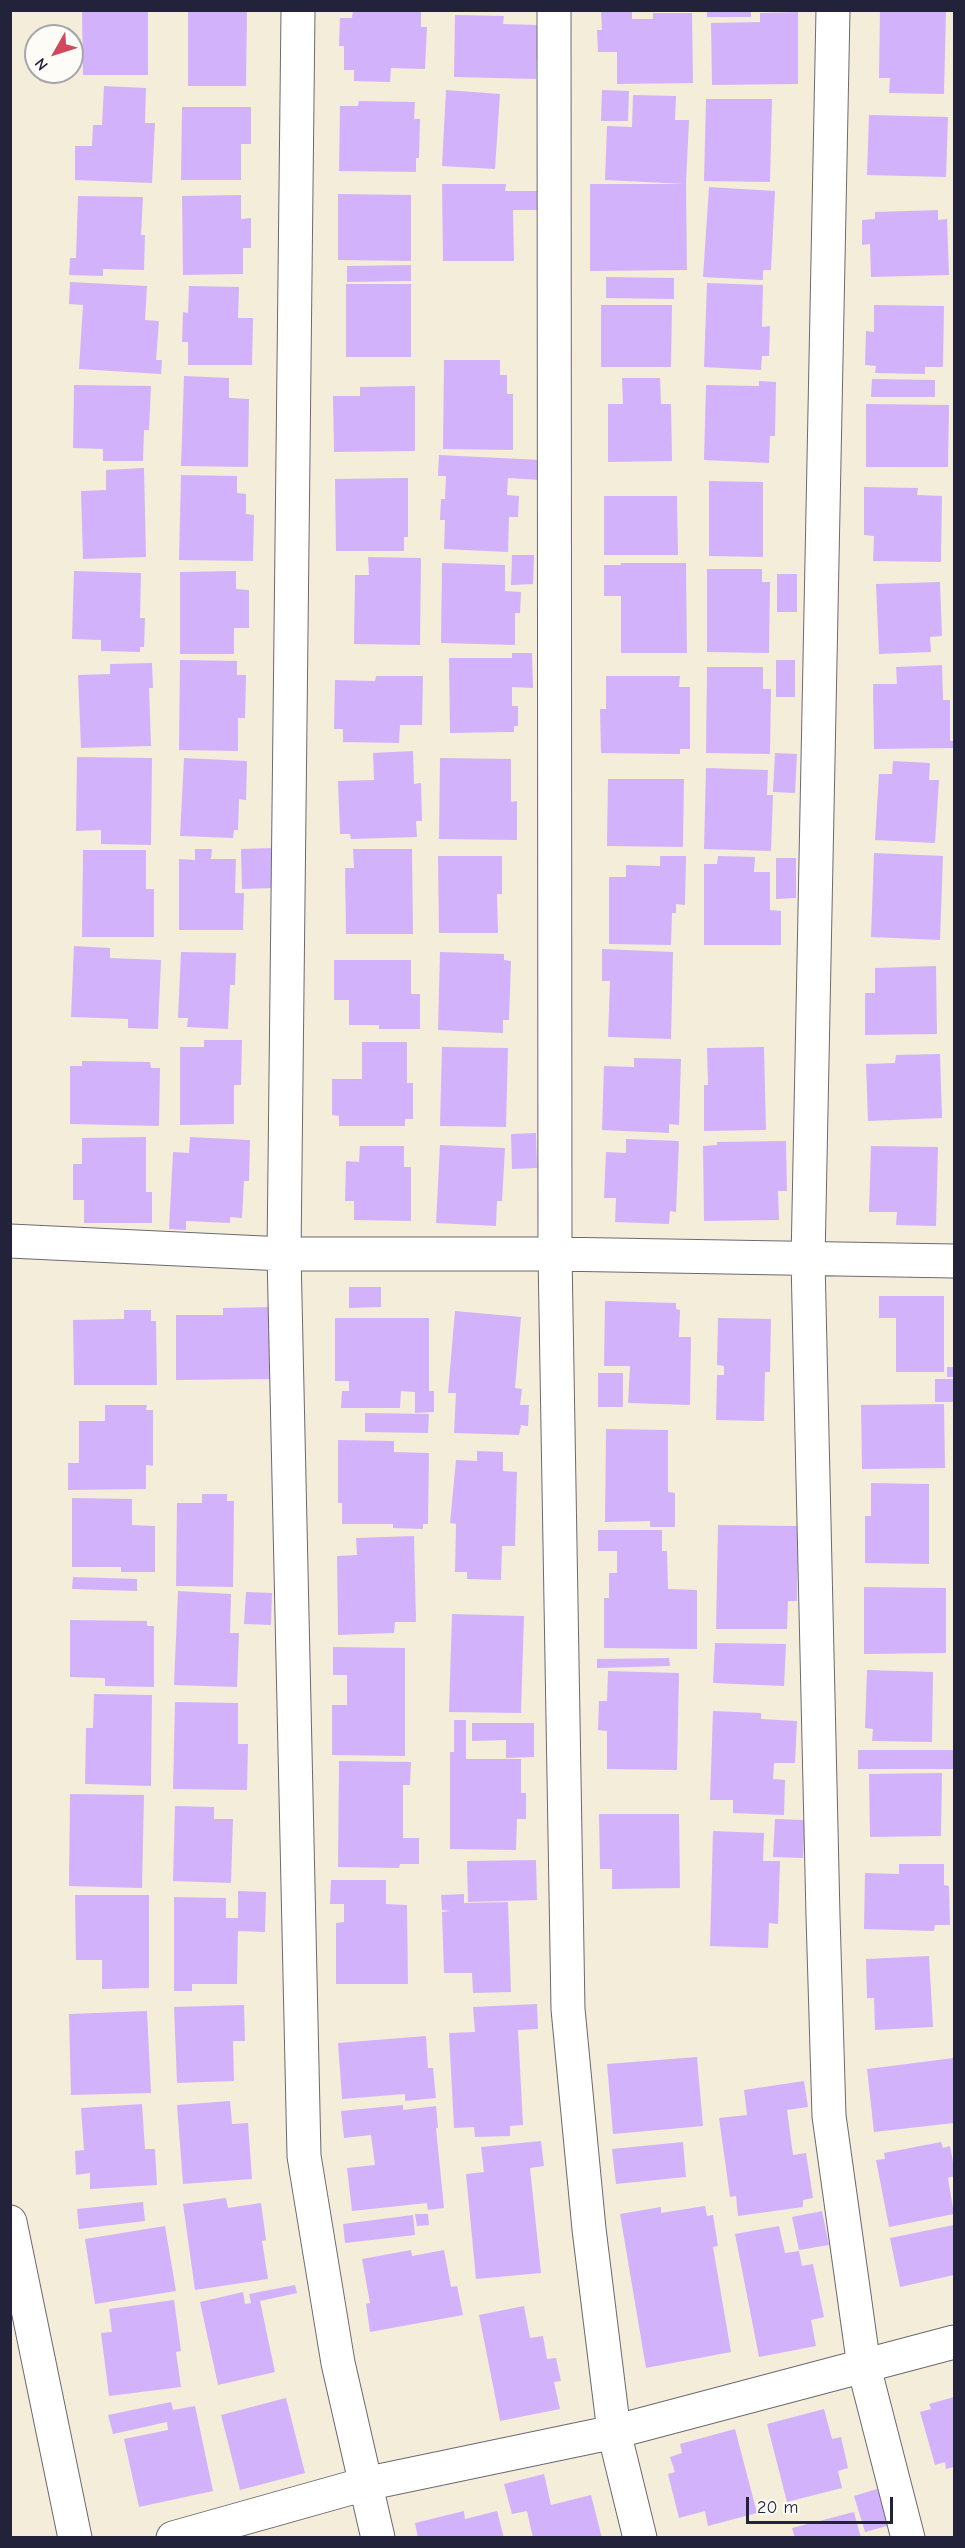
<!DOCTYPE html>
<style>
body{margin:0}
#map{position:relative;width:965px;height:2548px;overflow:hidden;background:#f4edd9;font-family:"Comic Neue",sans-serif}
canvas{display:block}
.frame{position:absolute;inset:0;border:12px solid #22223b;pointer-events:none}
.north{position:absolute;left:24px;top:24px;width:60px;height:60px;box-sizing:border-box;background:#fdfcf7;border:2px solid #a5a5ac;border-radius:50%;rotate:231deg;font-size:16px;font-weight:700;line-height:24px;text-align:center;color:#22223b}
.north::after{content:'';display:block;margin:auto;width:21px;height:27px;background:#d1495b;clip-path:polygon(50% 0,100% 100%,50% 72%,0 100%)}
.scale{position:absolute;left:746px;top:2497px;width:147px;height:27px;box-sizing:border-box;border:3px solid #22223b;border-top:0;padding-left:8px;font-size:18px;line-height:21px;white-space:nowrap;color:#22223b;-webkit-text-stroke:4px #fdfcf7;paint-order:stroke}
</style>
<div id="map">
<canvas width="965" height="2548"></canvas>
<div class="frame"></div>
<div class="north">N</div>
<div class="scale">20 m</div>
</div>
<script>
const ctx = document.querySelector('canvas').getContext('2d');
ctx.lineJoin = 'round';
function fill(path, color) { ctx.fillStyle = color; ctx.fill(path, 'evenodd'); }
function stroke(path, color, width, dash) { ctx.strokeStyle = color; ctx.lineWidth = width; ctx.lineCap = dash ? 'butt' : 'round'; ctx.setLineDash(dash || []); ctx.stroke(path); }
fill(new Path2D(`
 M82 10H148V75H83Z
 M353 10H421V27H427L425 69 391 68 390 82 354 81V70H344V46H339L340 18H352Z
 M707 10H751V17H707Z
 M880 10H946L944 94 889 93 890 78H879Z
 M188 11H247L246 86H188Z
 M601 12H632V19H653V13H692L693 83 617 84V52H598L597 30H602Z
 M798 12V84L712 85 711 23 760 22V13Z
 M455 15 504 16 503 24 538 25 536 79 454 77Z
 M104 86 146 88 145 123H155L152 183 75 180V146H92L93 125H102Z
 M446 90 500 94 495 169 442 166Z
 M602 90 629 91 628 121H601Z
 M633 95 676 96 675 120H689L686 183 687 270 590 271V184H684L605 180 607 126 632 127Z
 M706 99H772L770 182 704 181Z
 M359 101 415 102 414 119H420L419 158H416V172L339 171 340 106H358Z
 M182 107H251V144H241V180H181Z
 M869 115 948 117 946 177 867 175Z
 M442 184H506L505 191H538V210H513L514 261H443Z
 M709 187 775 191 771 270H763V280L703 277Z
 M338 194 411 195V261L338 260Z
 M241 195V219L251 218V248H243V274L183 275 182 196Z
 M78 196 143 197 141 235H145L144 270 103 269V276L69 275 70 258H76Z
 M938 210V220L947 219 949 275 871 277 870 244 862 245V220L875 219V212Z
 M411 265V281L347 282V266Z
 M606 277 674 278V299L606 298Z
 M70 282 147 286 145 320 159 321 156 360H162L161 374 79 369 83 305 69 304Z
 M707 283 763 285 762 327 770 326 769 356H762L761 370 704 367Z
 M346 284H411V357H346Z
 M189 286 239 287 238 318H253L252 365H188V342H182L183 312 188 313Z
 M601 305H672L671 367H601Z
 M874 305 944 306 943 367H925V374L875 373 876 366 865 365 866 331 874 332Z
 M444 360H500V375H507V394H513V450L443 449Z
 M184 376 229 378V398L249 399 248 467 181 466Z
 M622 378H660L661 404H671L672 461 608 462V404H623Z
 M872 379 935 380V397H871Z
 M759 381 776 382 775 436H770L769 463 704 460 706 385 759 386Z
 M74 385 151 386 149 430H144L143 461H103V449L73 448Z
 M415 386V451L334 452 333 396H360V387Z
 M866 404 949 405 948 467H866Z
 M439 455 541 460 540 480 508 478 507 495 519 496 518 517H509L508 552 444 549 445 520H440L441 499H445L446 476H438Z
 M144 468 146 557 83 559 81 491 106 490V470Z
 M181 475 237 476V493L246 494V514L254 515 253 561 179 560Z
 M408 478V537H404V551H336L335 479Z
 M709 481 763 482V557L709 556Z
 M864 487 918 488 917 495 942 496 941 562 873 561 874 536 864 535Z
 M604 496H677L678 555H604Z
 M512 555H534L533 584 511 585Z
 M368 557 421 558 420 645 354 644 355 575H369Z
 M442 563 505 565V591L521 592 520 613H515V645L441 643Z
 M621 563H686L687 653H621V596H604V565H621Z
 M707 569H762V582H770L769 653 707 652Z
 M74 571 141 573 140 618H145L144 647H140V652L101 651V640L72 639Z
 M236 571V589L249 590V628H234V654H180V572Z
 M777 574H797V612H777Z
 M940 582 942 636 930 637 931 652 879 654 876 584Z
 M512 653H532L533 688 512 687V706H518V726H514V732L450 733 449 658H512Z
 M180 660 237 661V675H246L245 718H238V751L179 750Z
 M776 660H795V697H776Z
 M152 663 153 688H149L151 746 81 748 78 675 110 674V664Z
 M942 665 943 700H950V741H954V748L874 749 873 684H897L896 667Z
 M707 667H763V689H771L770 754 706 753Z
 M376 676H423L422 725H400L399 743 343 742V729H334L335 680 375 681Z
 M606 676H680L679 687H690V749H680V754L601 753 600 709H606Z
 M413 751 414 784 421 783 422 821H416L417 837 351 839 350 834H340L338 781 374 780 373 753Z
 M775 753 797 754 795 793 773 792Z
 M77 757 152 758 151 845 101 844V830L76 831Z
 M184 758 247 761 246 800 239 799 238 830H234L233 838 180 836Z
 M440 758 511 759V802L517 801V840L439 839Z
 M893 761 930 763 929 780H939L935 843 875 840 879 774H892Z
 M706 768 768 770 767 795H773L771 851 704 849Z
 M608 779H684L683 847 607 846Z
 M272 848 273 888 242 889 241 849Z
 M195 849H212L211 859H236L235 893H244L243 930H179V859L195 860Z
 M353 849H412L413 934H346L345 868H354Z
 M83 850H146V889H154V937H82Z
 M874 853 943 856 940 940 871 937Z
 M438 856H502V894H497L498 933H439Z
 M660 856H686L685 905 676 904V913H672L671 945 609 944V877H626V865L660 866Z
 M718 856 755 857 754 872H770V910L781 911V945H704V864H717Z
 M776 858H796V898L776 899Z
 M74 946 110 948V958L161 960 158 1029 128 1028V1019L71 1017Z
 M602 949 673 952 671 1039 608 1037 610 981H602Z
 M181 952 236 953 235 985H230L228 1029 187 1027 188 1018H178Z
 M440 952 504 954V960L511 961 509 1020H503V1033L438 1030Z
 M334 960H411V994H420V1029H379V1025H349V1000H334Z
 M936 966 937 1034 865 1035V993H875V968Z
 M204 1040H242L241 1085H234V1124L180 1125V1047H204Z
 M362 1042H407V1083H413V1119H405V1126H339V1116L332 1115V1079H362Z
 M442 1047 508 1048 506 1127 440 1126Z
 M764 1047 766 1130 704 1131V1085H708L707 1048Z
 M940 1054 942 1118 868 1121 866 1064 895 1063 896 1055Z
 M634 1058 681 1059 679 1125 669 1124V1133L602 1130 604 1066 634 1067Z
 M82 1061 150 1062 151 1068H160L159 1126 70 1124V1066H82Z
 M536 1133 537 1168 512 1169 511 1134Z
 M146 1137V1192H152V1223H84V1200H73V1164H82V1138Z
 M190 1137 250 1140 249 1181H244L242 1218 230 1217V1223L186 1221V1230L169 1229 173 1152 189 1153Z
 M626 1139 679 1141 676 1212 670 1211 669 1224 615 1222 616 1198H604L606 1152 626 1153Z
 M786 1141 787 1191H778L779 1220 704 1221 703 1146 717 1145V1142Z
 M440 1145 505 1148 502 1201H497L496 1226 436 1223Z
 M360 1146H404V1167H411V1221L354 1220V1201H345L346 1161 359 1162Z
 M871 1146 938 1147 936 1226 896 1225 897 1212H869Z
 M349 1287H381V1307L349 1308Z
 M879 1296H944V1372H896V1318H879Z
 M605 1301 676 1303V1309L680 1310 679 1337H691L690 1405 628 1403 630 1366H604Z
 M273 1307V1379L176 1380V1315H223V1308Z
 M124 1310H151V1321H156L157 1385H74L73 1320 124 1319Z
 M455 1311 521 1317 515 1388 522 1389 520 1405H529L528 1426 521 1425 519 1435 454 1433 456 1393H448Z
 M335 1318H429V1391H434V1412L415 1413V1392L401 1391 400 1408H341L342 1391H349V1381H335Z
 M718 1318 771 1319 770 1372H765L764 1421 716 1420 717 1375H724V1366L717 1365Z
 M947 1367H954V1377H947Z
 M598 1373H623V1407H598Z
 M935 1379H954V1402H935Z
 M944 1404 945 1468 862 1469 861 1405Z
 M105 1405H147L146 1410H153V1466L146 1465V1489L68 1490V1463H79V1421H105Z
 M365 1413 429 1414 428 1433 365 1432Z
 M606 1429 668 1430V1492L675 1493V1527H650V1521L605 1522Z
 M338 1440 394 1441V1452L429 1453 428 1524H423V1529L393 1528V1524H342V1503H338Z
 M477 1451 503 1452V1471L517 1472 515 1546H502L501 1580 467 1579V1572H455L456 1524 450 1523 456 1460 477 1461Z
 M871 1483 929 1484V1564L865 1563V1516H871Z
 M202 1494H227V1501H234L233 1587 176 1586 177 1503H202Z
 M72 1498 132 1499V1525L155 1526V1572H121V1567H72Z
 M718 1525 798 1526 797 1601H788L787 1629H716Z
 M598 1530H662V1551H667L668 1589 697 1590V1649L604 1648V1598H609V1573H617V1551H598Z
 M414 1536 416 1622H395L394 1633 338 1635 337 1556 357 1555 356 1538Z
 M73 1577 137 1579V1591L72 1589Z
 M864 1587 946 1588V1653L864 1654Z
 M178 1591 231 1594 230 1633H239L237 1687 174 1685Z
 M246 1592 272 1593 271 1625 244 1624Z
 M452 1614 524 1616 521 1713 449 1712Z
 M70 1620 147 1621V1626H154V1687L105 1686V1678L70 1677Z
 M715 1643 786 1644 784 1686 713 1683Z
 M333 1647 405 1648V1756L332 1755V1705H347V1675H333Z
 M669 1658 670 1666 597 1668V1659Z
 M867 1670 933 1672 932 1742 872 1741 873 1729 865 1728Z
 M608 1671 679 1673 677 1770 607 1769V1731L598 1730 599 1701H607Z
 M94 1694 152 1695 151 1786 85 1784 86 1728H93Z
 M175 1702 238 1703V1744H248L247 1790 173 1789Z
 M713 1711 761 1713V1719L797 1721 795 1763H774L773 1779 785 1780 784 1815 733 1813V1800H710Z
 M454 1720H466V1759H521V1793H526V1819H517L516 1850 450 1849V1752H454Z
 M472 1723H534V1757L506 1758V1740L472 1741Z
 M858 1750H954V1769H858Z
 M339 1761 411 1762 410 1785H403V1838H419V1864H400L399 1868 338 1867Z
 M942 1773 941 1836 870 1837 869 1774Z
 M70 1794 144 1795 142 1888 69 1886Z
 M175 1806 214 1807V1819H233L231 1883 173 1881Z
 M599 1814H679L680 1888 612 1889V1869H600Z
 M775 1819 805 1820 803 1858 773 1857Z
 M713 1831 764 1833 763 1861H780L778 1924 769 1923 768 1948 710 1946Z
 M536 1860 537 1900 468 1902 467 1861Z
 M899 1864H944V1885L949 1886 950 1925H935L934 1931 864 1929 865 1873 899 1874Z
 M331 1880H386V1904L407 1905 408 1984H336V1923L344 1922V1904H330Z
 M238 1891 266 1892 265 1932 238 1931 237 1984H192V1991H174V1897L226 1898V1918H238Z
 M464 1894V1903L508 1902 511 1992 473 1993 472 1973H444L442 1912 450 1911 442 1910 441 1895Z
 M75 1895H149V1988L102 1989V1960H76Z
 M929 1956 933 2027 875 2030 874 1998H867L866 1959Z
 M537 2004 538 2029 518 2030 523 2125 510 2126V2136L475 2137 474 2127 454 2128 449 2033 475 2032 473 2007Z
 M244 2005 245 2041H233L234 2081 177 2083 174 2007Z
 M147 2011 151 2093 71 2095 69 2014Z
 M426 2036 428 2068H433L436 2098 405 2101V2094L342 2099 338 2043Z
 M697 2057 703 2126 613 2134 607 2064Z
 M954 2058V2123L874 2132 867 2069Z
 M804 2081 808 2107 787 2110 793 2155 806 2153 813 2198 803 2200V2207L738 2216 736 2196 730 2197 719 2118 747 2115 744 2090Z
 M230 2101 232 2124 248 2123 252 2179 183 2184 177 2105Z
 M142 2104 145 2149H155L157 2185 90 2189V2173L76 2175 75 2151 84 2150 81 2108Z
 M403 2105V2110L436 2106 438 2128H436L444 2208 428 2210 427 2203 352 2211 347 2168 375 2165 371 2135 344 2138 341 2111Z
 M541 2141 544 2166 530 2168 541 2273 476 2279 466 2174 484 2172 481 2147Z
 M683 2142 686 2177 616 2184 612 2149Z
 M941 2142 943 2148 950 2146 954 2167V2176L948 2178 954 2214 889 2227 876 2160 885 2159 884 2153Z
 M226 2198 228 2208 261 2203 266 2240 262 2241 268 2279 195 2290 183 2204Z
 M143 2202 145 2221 79 2229 77 2209Z
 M705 2206 707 2216 713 2215 718 2246 713 2247 731 2352 646 2368 620 2214 661 2207V2213Z
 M822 2211 829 2245 799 2250 792 2217Z
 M415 2214H428L429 2225 417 2226Z
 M413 2215 415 2235 345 2243 343 2224Z
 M954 2225V2275L900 2287 890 2238Z
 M165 2226 176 2291 95 2304 85 2239Z
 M779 2226 785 2253 799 2251 802 2266 813 2264 824 2317 811 2320 816 2346 759 2357 735 2234Z
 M411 2250 412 2256 444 2250 451 2287 457 2286 463 2315 370 2332 366 2304 370 2303 362 2259Z
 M295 2285 297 2293 260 2301 275 2372 218 2385 200 2302 243 2292 245 2304 251 2303 249 2294Z
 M174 2300 181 2351 176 2352 181 2387 109 2396 101 2333 112 2332 109 2309Z
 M524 2306 530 2338 543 2336 547 2359 556 2358 561 2381 554 2382 560 2409 500 2421 479 2315Z
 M954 2397V2467L946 2469 945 2462 935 2465 920 2412 931 2409 929 2404Z
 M286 2398 305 2473 240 2490 221 2415Z
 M171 2402 173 2410 195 2406 213 2491 139 2507 124 2439 168 2430 167 2422 113 2434 108 2415Z
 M824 2409 832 2439 841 2437 848 2468 838 2471 842 2488 787 2502 767 2424Z
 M735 2429 757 2513 708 2526 705 2511 679 2518 668 2474 675 2472 670 2457 682 2453 680 2444Z
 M544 2474 551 2505 591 2495 602 2538H533L527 2511 512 2514 504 2484Z
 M880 2488 891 2525 865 2532 854 2496Z
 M464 2511 465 2519 497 2511 504 2538H418L415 2523Z
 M854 2512 861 2538H795L792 2528Z`), '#d3b2fc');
const minor = new Path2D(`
 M298 10 284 1254 304 2156 338 2363 378 2538
 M554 10 555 1254 568 2009 589 2229 614 2432 640 2538
 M833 10 808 1260 823 1916 829 2116 864 2367 908 2538
 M10 1241 284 1254H555L954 1261
 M10 2222 75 2538
 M173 2538 365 2484 614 2432 954 2342`);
stroke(minor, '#6c6972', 35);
stroke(minor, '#fff', 33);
</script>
